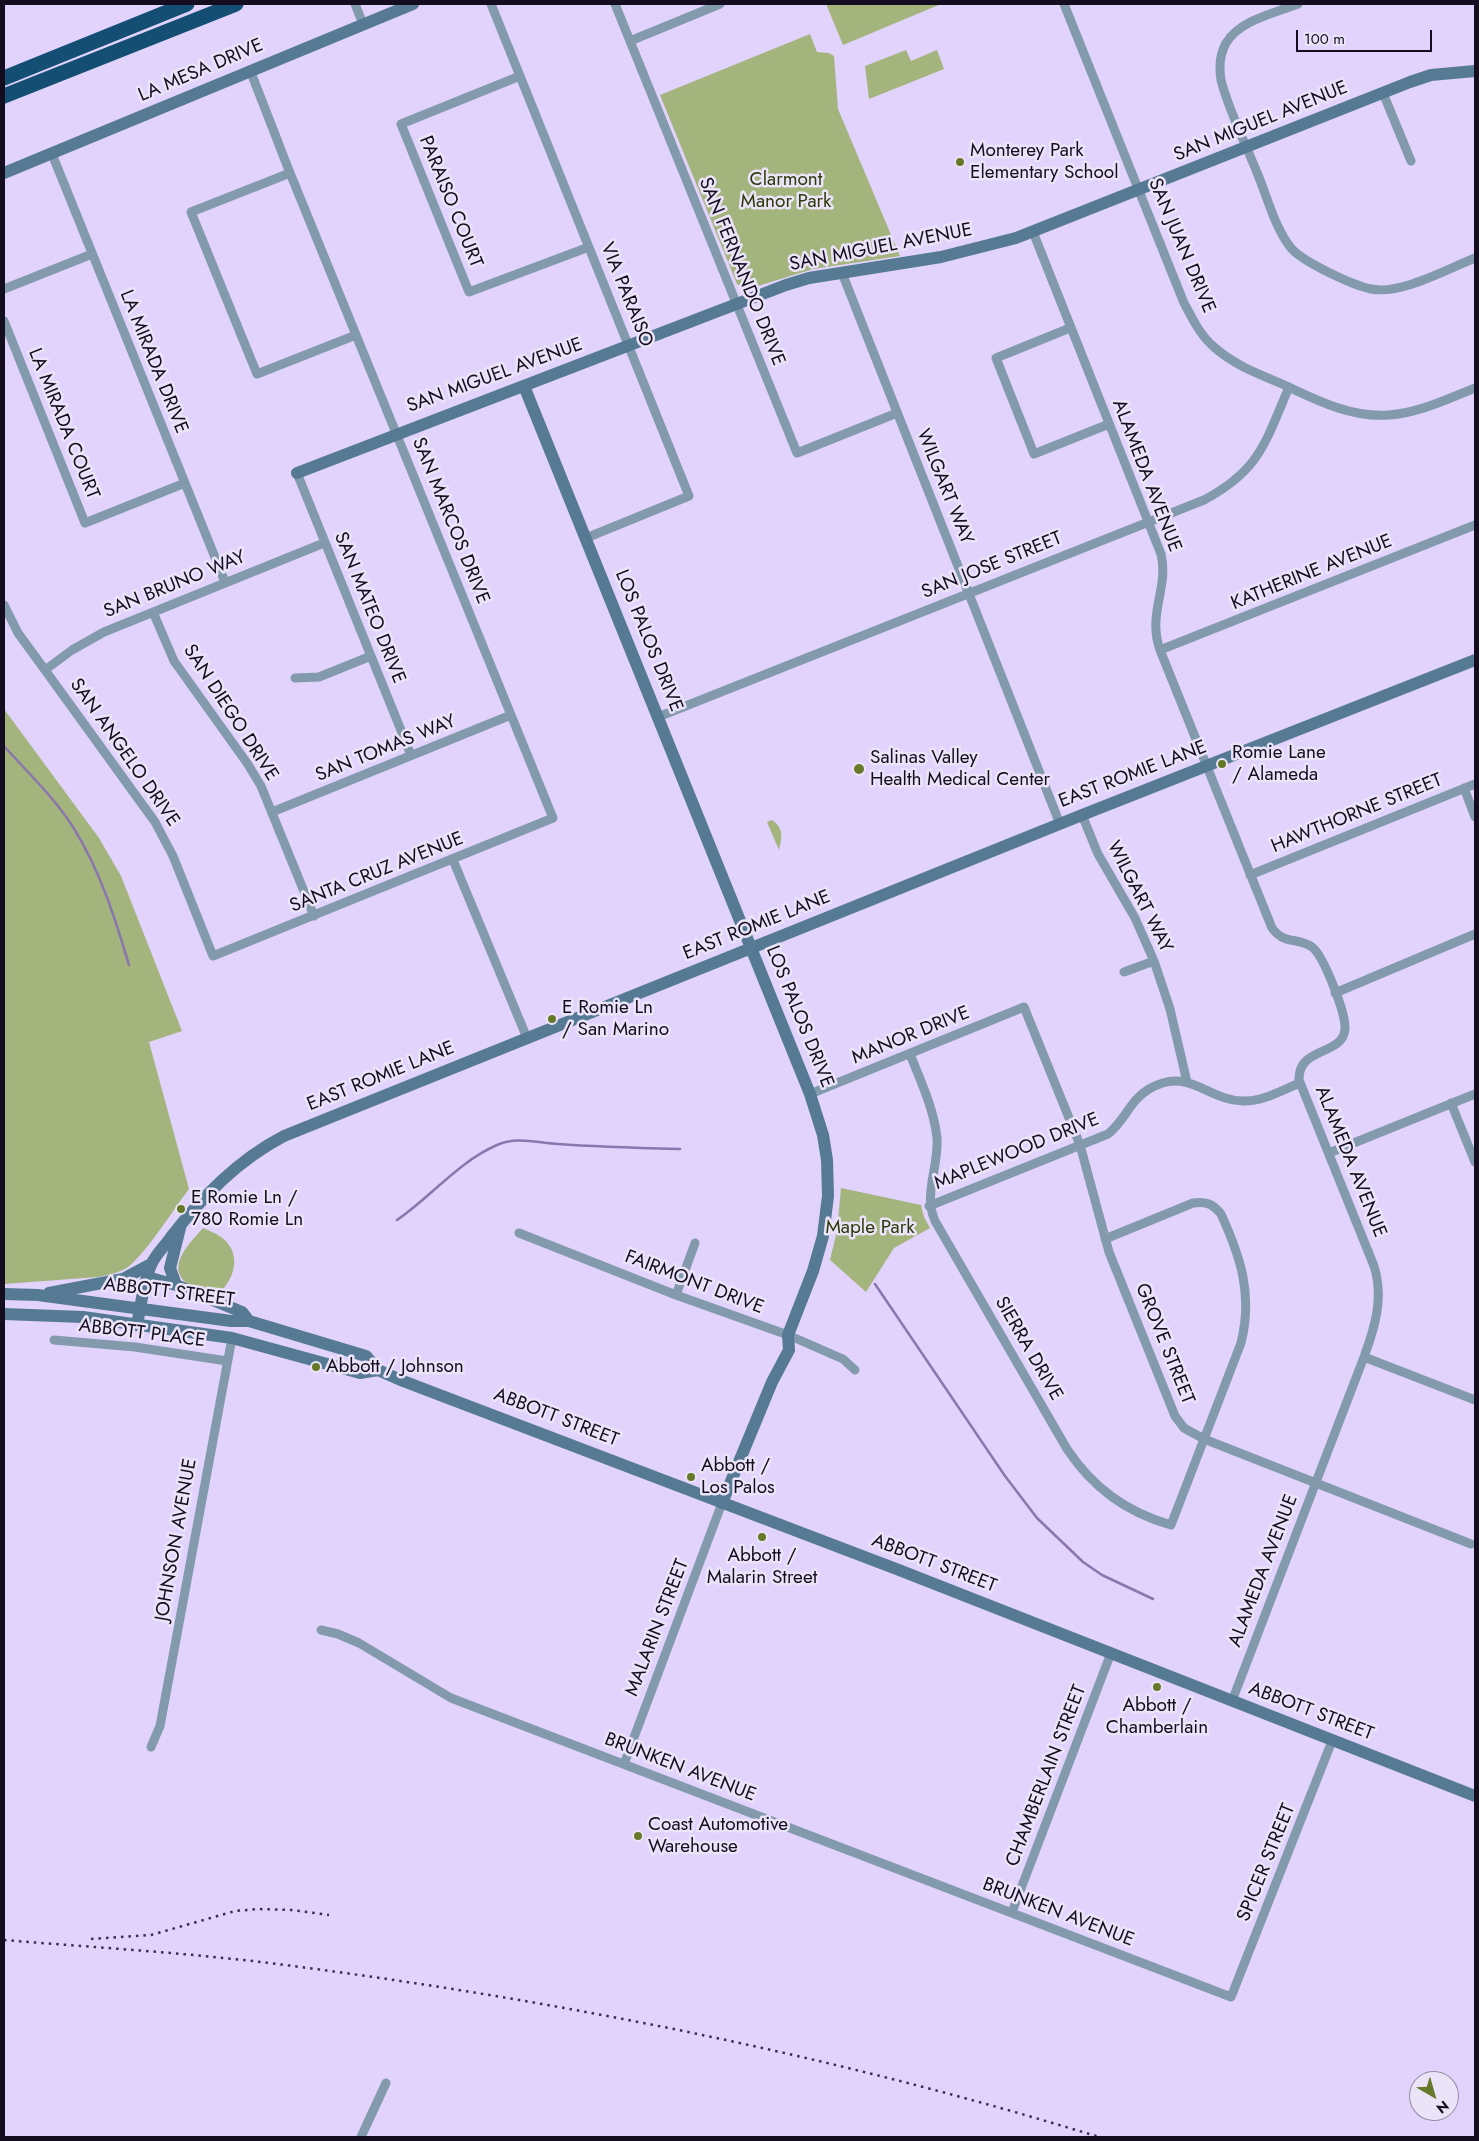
<!DOCTYPE html>
<style>
body{margin:0}
#map{position:relative;width:1479px;height:2141px;overflow:hidden;background:#e1d3fc;font-family:Jost,sans-serif}
canvas{display:block}
.frame{position:absolute;inset:0;border:5px solid #140d1f;pointer-events:none}
.north{position:absolute;left:1409px;top:2071px;width:50px;height:50px;box-sizing:border-box;background:#ebe4f9;border:1px solid #958ea2;border-radius:50%;rotate:142deg;font-size:14px;font-weight:700;line-height:20px;text-align:center;color:#140d1f}
.north::after{content:'';display:block;margin:auto;width:18px;height:22px;background:#667928;clip-path:polygon(50% 0,100% 100%,50% 72%,0 100%)}
.scale{position:absolute;left:1296px;top:30px;width:136px;height:22px;box-sizing:border-box;border:2px solid #140d1f;border-top:0;padding-left:6px;font-size:15px;line-height:18px;white-space:nowrap;color:#140d1f;-webkit-text-stroke:4px #ebe4f9;paint-order:stroke}
</style>
<div id="map">
<canvas width="1479" height="2141"></canvas>
<div class="frame"></div>
<div class="north">N</div>
<div class="scale">100 m</div>
</div>
<script>
const ctx = document.querySelector('canvas').getContext('2d');
ctx.lineJoin = 'round';
function fill(path, color) { ctx.fillStyle = color; ctx.fill(path, 'evenodd'); }
function stroke(path, color, width, dash) { ctx.strokeStyle = color; ctx.lineWidth = width; ctx.lineCap = dash ? 'butt' : 'round'; ctx.setLineDash(dash || []); ctx.stroke(path); }
function label(font, color, halo, rows, align = 'center') {
  ctx.font = font + ' Jost,sans-serif'; ctx.lineWidth = 5; ctx.setLineDash([]); ctx.textBaseline = 'middle'; ctx.strokeStyle = halo; ctx.fillStyle = color; for (const [text, x, y, turn = 0] of rows) {
    ctx.save(); ctx.translate(x, y); ctx.rotate((+turn || 0) * Math.PI / 180); ctx.textAlign = isNaN(turn) ? turn : align; if (halo) ctx.strokeText(text, 0, 0); ctx.fillText(text, 0, 0); ctx.restore();
  }
}
fill(new Path2D(`
 M826 4H941L843 45Z
 M810 34 817 52 829 53 834 56 838 109 900 256 813 269 745 290 737 284 660 95Z
 M906 50 911 61 937 50 944 69 869 99 865 66Z
 M4 709 99 838 121 876 182 1031 149 1042 189 1189C173 1210 147 1252 128 1267 119 1273 108 1275 98 1277L4 1284Z
 M772 820C784 828 782 837 779 850L767 822Z
 M841 1188 921 1205 924 1217 930 1228 894 1248 866 1292 830 1260 837 1231Z
 M203 1228C209 1231 216 1233 221 1237 243 1253 235 1280 217 1295 208 1292 196 1289 188 1284 164 1267 191 1242 203 1228Z`), '#a4b47d');
stroke(new Path2D(`
 M4 746C27 772 54 797 73 827 100 870 115 918 129 965
 M397 1220C432 1196 458 1162 497 1145 516 1136 538 1143 558 1144 599 1147 640 1148 680 1149
 M875 1284 1005 1476 1037 1518 1083 1562 1102 1575 1153 1599`), '#8b76ad', 2.5);
stroke(new Path2D(`
 M355 4 363 24
 M491 4 689 496 586 538
 M615 4 797 453 897 413
 M1064 4 1184 303C1192 318 1200 335 1214 347 1233 364 1256 373 1280 383 1314 399 1350 418 1389 415 1419 413 1447 399 1475 388
 M1298 4C1275 13 1240 20 1226 43 1220 54 1219 68 1221 80 1228 109 1247 147 1258 175 1268 199 1275 228 1291 248 1303 262 1352 285 1371 289 1401 295 1447 269 1475 258
 M630 41 720 4
 M520 76 401 124 469 292 589 247
 M1383 93 1411 161
 M52 154 225 582
 M290 173 191 212 257 374 356 335
 M1033 232 1161 554C1169 589 1147 613 1160 650L1272 928C1284 945 1298 937 1312 947 1324 956 1346 1014 1345 1029 1343 1056 1298 1046 1299 1080L1374 1266C1384 1298 1375 1327 1364 1357L1232 1701
 M842 273 1060 824
 M4 289 92 254
 M4 321 85 523 185 483
 M1070 328 996 358 1034 454 1109 424
 M297 473 411 755
 M4 605 18 633 45 670 155 822 173 856 213 956 553 818 290 173 250 70
 M153 612 174 661 247 763 261 786 314 916
 M1160 650 1475 525
 M45 670 72 650 104 632 324 543
 M295 678 319 677 371 656
 M658 717 1204 500C1260 470 1265 443 1289 387
 M1464 788 1475 817
 M272 812 511 715
 M1082 815 1098 854 1135 918 1154 961 1170 1009 1187 1082
 M453 860 527 1038
 M1250 875 1475 784
 M1124 972 1154 961
 M1335 993 1475 934
 M910 1054C921 1082 934 1109 937 1138 939 1167 923 1194 935 1221L1067 1449C1093 1488 1126 1512 1171 1525L1241 1343C1253 1295 1241 1258 1221 1214 1213 1204 1206 1201 1193 1203L1105 1239
 M810 1094 1024 1007 1080 1145 1109 1252 1175 1416 1184 1428 1204 1439 1471 1544
 M1451 1103 1475 1162
 M1329 1153 1475 1094
 M929 1206 1108 1134C1125 1121 1130 1100 1149 1089 1189 1066 1206 1100 1243 1101 1262 1102 1282 1090 1300 1083
 M519 1233 676 1295 788 1335 843 1359 855 1370
 M676 1295 695 1243
 M54 1340 135 1347 227 1361
 M1364 1357 1475 1400
 M321 1630 338 1634 359 1643 451 1698 1231 1997 1332 1741
 M151 1747 160 1726 232 1338
 M624 1764 722 1503
 M1012 1912 1111 1653
 M361 2137 386 2083`), '#829aac', 9);
stroke(new Path2D(`
 M4 173 413 4
 M524 386 810 1094 823 1135 827 1160 828 1196 823 1236 813 1271 788 1335 789 1350 772 1382 722 1503
 M297 473 786 285 809 278 941 257 1016 238 1410 82 1431 75 1475 71
 M147 1277 176 1285 242 1312 249 1321
 M176 1285 170 1268 180 1228
 M49 1293 123 1279 151 1264
 M4 1294 38 1295 231 1321H249L366 1356 378 1370 403 1381 899 1570 1475 1796
 M4 1314 83 1317 232 1338 360 1373 378 1370
 M137 1325C141 1305 143 1284 151 1265 155 1255 165 1246 171 1237 203 1196 238 1160 284 1136L1082 815 1475 660`), '#567a94', 12);
stroke(new Path2D(`
 M4 78 187 4
 M4 96 236 4`), '#144f73', 15);
stroke(new Path2D(`
 M91 1939 151 1935 235 1911 258 1909 292 1910 329 1915
 M4 1940C89 1947 175 1952 261 1962 544 1997 826 2053 1099 2137`), '#393047', 2.5, [2.5, 5]);
for (const [x, y, r, color] of [
 [960,162,5,"#667928"],
 [1222,764,5,"#667928"],
 [859,769,6,"#667928"],
 [552,1019,5,"#667928"],
 [181,1209,5,"#667928"],
 [316,1367,5,"#667928"],
 [691,1477,5,"#667928"],
 [762,1537,5,"#667928"],
 [1157,1687,5,"#667928"],
 [638,1836,5,"#667928"]
]) { const dot = new Path2D(); dot.arc(x, y, r, 0, 2 * Math.PI); ctx.fillStyle = color; ctx.fill(dot); stroke(dot, '#ebe4f9', 2); }
label('19px', '#140d1f', '#ebe4f9', [
 ["LA MESA DRIVE",201,71,-23],
 ["SAN MIGUEL AVENUE",1261,122,-22],
 ["PARAISO COURT",450,202,68],
 ["SAN JUAN DRIVE",1181,246,67],
 ["SAN MIGUEL AVENUE",881,248,-11],
 ["SAN FERNANDO DRIVE",741,272,68],
 ["VIA PARAISO",626,295,68],
 ["LA MIRADA DRIVE",153,362,68],
 ["SAN MIGUEL AVENUE",495,376,-20],
 ["LA MIRADA COURT",63,424,68],
 ["ALAMEDA AVENUE",1146,476,69],
 ["WILGART WAY",944,487,68],
 ["SAN MARCOS DRIVE",450,521,68],
 ["SAN JOSE STREET",992,566,-22],
 ["KATHERINE AVENUE",1312,573,-22],
 ["SAN BRUNO WAY",175,585,-22],
 ["SAN MATEO DRIVE",369,608,68],
 ["LOS PALOS DRIVE",648,641,68],
 ["SAN DIEGO DRIVE",230,713,57],
 ["SAN TOMAS WAY",386,749,-22],
 ["SAN ANGELO DRIVE",124,753,55],
 ["EAST ROMIE LANE",1133,775,-21],
 ["HAWTHORNE STREET",1357,814,-22],
 ["SANTA CRUZ AVENUE",377,873,-22],
 ["WILGART WAY",1139,897,63],
 ["EAST ROMIE LANE",757,926,-22],
 ["LOS PALOS DRIVE",799,1017,68],
 ["MANOR DRIVE",911,1036,-22],
 ["EAST ROMIE LANE",381,1077,-22],
 ["MAPLEWOOD DRIVE",1017,1152,-22],
 ["ALAMEDA AVENUE",1350,1162,68],
 ["FAIRMONT DRIVE",694,1283,21],
 ["ABBOTT STREET",169,1293,7],
 ["ABBOTT PLACE",142,1334,7],
 ["GROVE STREET",1164,1344,68],
 ["SIERRA DRIVE",1028,1349,60],
 ["ABBOTT STREET",556,1418,21],
 ["JOHNSON AVENUE",177,1540,-80],
 ["ABBOTT STREET",934,1564,21],
 ["ALAMEDA AVENUE",1264,1571,-69],
 ["MALARIN STREET",658,1628,-69],
 ["ABBOTT STREET",1311,1712,21],
 ["BRUNKEN AVENUE",680,1768,21],
 ["CHAMBERLAIN STREET",1047,1776,-69],
 ["SPICER STREET",1267,1863,-68],
 ["BRUNKEN AVENUE",1058,1913,21]
]);
label('19px', '#140d1f', '#ebe4f9', [
 ["Monterey Park",970,151],
 ["Elementary School",970,173],
 ["Romie Lane",1232,753],
 ["/ Alameda",1232,775],
 ["Salinas Valley",870,758],
 ["Health Medical Center",870,780],
 ["E Romie Ln",562,1008],
 ["/ San Marino",562,1030],
 ["E Romie Ln /",191,1198],
 ["780 Romie Ln",191,1220],
 ["Abbott / Johnson",326,1367],
 ["Abbott /",701,1466],
 ["Los Palos",701,1488],
 ["Abbott /",762,1556,"center"],
 ["Malarin Street",762,1578,"center"],
 ["Abbott /",1157,1706,"center"],
 ["Chamberlain",1157,1728,"center"],
 ["Coast Automotive",648,1825],
 ["Warehouse",648,1847]
], 'left');
label('19px', '#2d3808', '#ebe4f9', [
 ["Clarmont",786,180],
 ["Manor Park",786,202],
 ["Maple Park",870,1228]
]);
</script>
